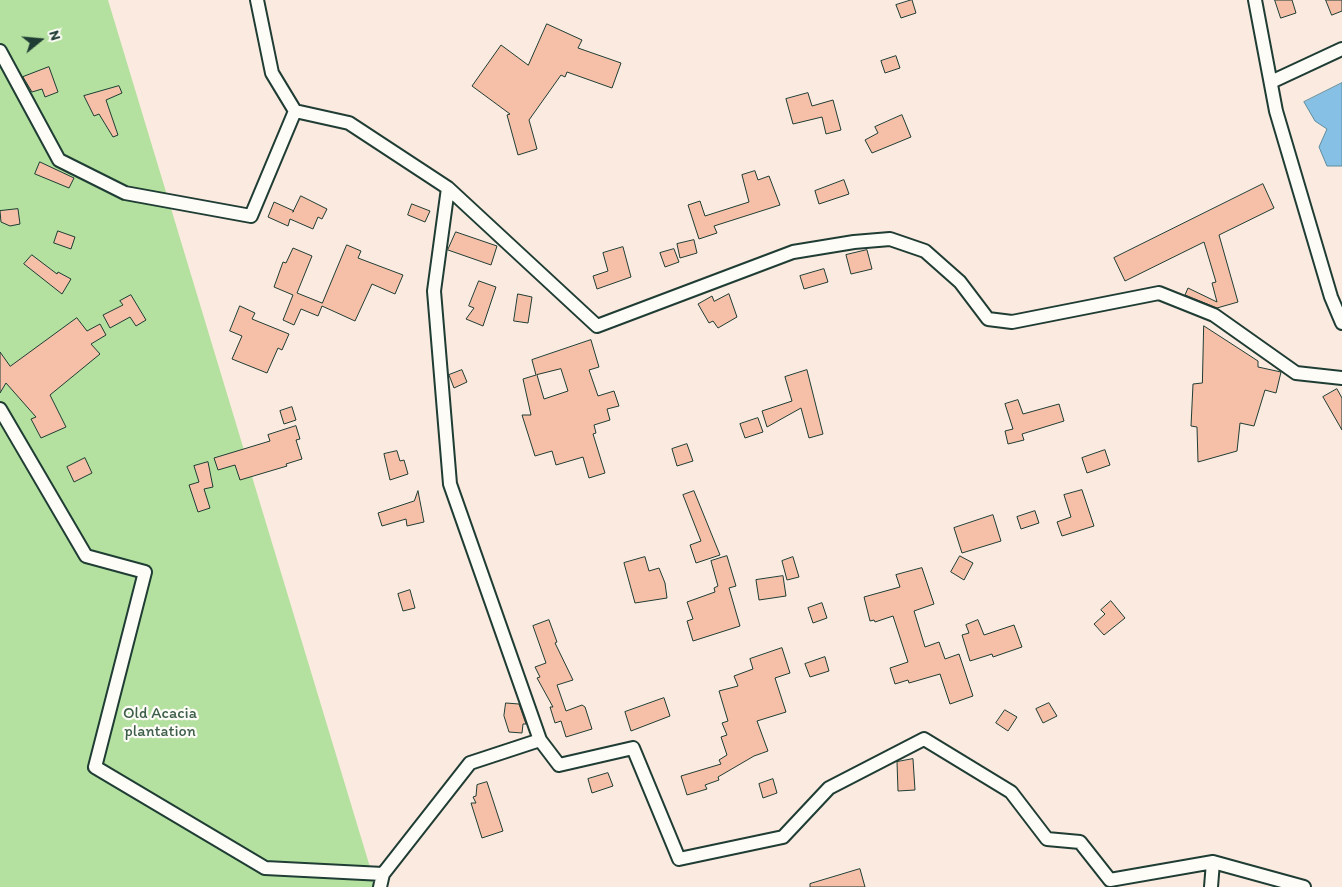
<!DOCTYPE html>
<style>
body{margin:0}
#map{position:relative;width:1342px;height:887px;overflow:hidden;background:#fbeadf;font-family:Itim,sans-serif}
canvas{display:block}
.north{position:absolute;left:15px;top:15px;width:50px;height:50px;-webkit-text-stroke:4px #fdfcf7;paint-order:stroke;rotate:73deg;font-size:14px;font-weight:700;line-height:20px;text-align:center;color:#1f3d34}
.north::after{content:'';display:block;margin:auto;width:18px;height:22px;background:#1f3d34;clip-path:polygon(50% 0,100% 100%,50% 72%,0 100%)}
</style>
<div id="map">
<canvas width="1342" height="887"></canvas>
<div class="north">N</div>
</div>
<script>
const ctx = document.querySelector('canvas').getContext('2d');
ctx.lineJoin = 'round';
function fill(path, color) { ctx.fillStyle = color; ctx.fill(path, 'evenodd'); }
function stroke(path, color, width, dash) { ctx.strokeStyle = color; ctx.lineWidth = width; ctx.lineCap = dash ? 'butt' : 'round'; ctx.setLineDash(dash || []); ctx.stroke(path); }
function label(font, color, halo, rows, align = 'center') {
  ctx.font = font + ' Itim,sans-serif'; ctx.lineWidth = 4.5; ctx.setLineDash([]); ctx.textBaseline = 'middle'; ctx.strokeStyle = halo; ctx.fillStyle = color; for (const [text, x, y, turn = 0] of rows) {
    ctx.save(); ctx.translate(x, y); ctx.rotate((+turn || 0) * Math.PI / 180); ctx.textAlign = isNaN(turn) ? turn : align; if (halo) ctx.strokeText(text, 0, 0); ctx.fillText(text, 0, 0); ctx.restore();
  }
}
fill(new Path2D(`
 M0 0H108L376 887H0Z`), '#b4e19f');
const water = new Path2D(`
 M1342 83V166H1327L1319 147 1327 129 1315 121 1304 102Z`);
fill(water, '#86c1e5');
stroke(water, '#5d8c9e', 1);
const building = new Path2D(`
 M912 0 916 13 901 18 896 5Z
 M1275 0H1292L1296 13 1281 18Z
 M1326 0H1342V11L1332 15Z
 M547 24 582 40 578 48 621 63 612 88 567 72 565 77 561 75 529 120 537 149 518 155 507 115 510 114 472 86 501 45 528 65Z
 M896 56 900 68 885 73 881 61Z
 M49 67 58 92 45 97 42 89 32 92 23 77Z
 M119 86 122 93 106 100 118 135 113 137 99 114 94 116 84 96Z
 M808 93 812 106 833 100 841 130 826 134 822 117 793 124 786 99Z
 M902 115 911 137 872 153 865 140 878 133 875 127Z
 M40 162 74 178 69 188 35 174Z
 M755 171 758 180 769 176 780 205 714 226 717 233 699 239 688 205 700 201 705 216 749 202 742 175Z
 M844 180 849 194 819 204 815 191Z
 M1263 184 1274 208 1219 235 1238 302 1217 308 1185 295 1188 288 1217 302 1212 283 1216 282 1204 242 1125 281 1114 258Z
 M301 196 327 209 322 219 318 217 313 229 290 219 288 226 268 217 274 202 294 211 293 212Z
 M412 204 430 211 425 222 408 215Z
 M18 209 20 224 10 226 1 222 0 211Z
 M58 231 75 237 71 249 54 243Z
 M456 232 497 246 491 265 448 250Z
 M694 240 697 253 680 258 677 244Z
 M347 245 361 251 358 258 403 275 395 294 372 284 355 321 322 306 318 316 301 309 294 325 283 320 293 295 274 287 283 262 286 263 293 248 312 256 297 293 322 303Z
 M623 247 631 277 597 289 593 276 608 271 603 253Z
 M674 249 679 262 665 267 660 253Z
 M867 250 872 269 851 274 846 255Z
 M32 255 57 274 58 272 71 279 62 294 24 264Z
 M824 269 828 282 804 289 800 276Z
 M479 281 496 287 483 326 466 319 474 308 469 306Z
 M518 294 532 297 528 323 514 321Z
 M729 294 737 317 718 328 713 321 709 323 698 304 712 296 714 301Z
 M131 295 146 320 136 326 130 317 110 328 103 315 123 305 120 301Z
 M240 306 255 313 252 319 289 334 282 350 278 348 267 373 232 359 242 336 230 331Z
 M77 318 87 331 100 324 106 335 91 344 100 354 50 395 66 427 41 438 31 419 36 417 6 383 0 393V352L10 366Z
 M1204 326 1258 361V367L1281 372 1276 393 1265 390 1254 426 1240 423 1237 451 1198 462 1197 427 1191 426 1193 384 1202 383Z
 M591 340 599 367 589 370 598 396 614 391 619 406 607 409 610 420 594 425 596 433 593 434 605 473 589 478 583 457 556 465 552 451 535 456 522 415H531L523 379 536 375 532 360ZM561 369 568 391 544 399 537 375Z
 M462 370 467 382 454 388 449 375Z
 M807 370 823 434 809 438 801 408 767 427 762 411 792 401 785 377Z
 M1337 389 1342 398V430L1323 397Z
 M1018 400 1023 414 1059 404 1064 421 1022 434 1024 440 1008 444 1005 431 1013 429 1005 404Z
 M292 407 296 420 284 424 280 411Z
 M758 418 763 432 745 438 740 424Z
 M296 426 300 439 296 440 302 459 286 464 287 466 240 480 235 465 218 470 214 458 270 441 268 435Z
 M687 444 693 461 677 466 672 449Z
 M1105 450 1110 465 1087 473 1082 458Z
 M397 451 400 461 404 460 408 474 390 480 384 454Z
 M85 458 92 473 74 482 67 467Z
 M208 462 213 487 204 489 210 508 198 512 189 485 199 482 194 466Z
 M1082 490 1094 526 1062 536 1057 522 1071 517 1064 495Z
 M418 491 424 522 407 526 406 519 382 526 378 513 414 501Z
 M694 491 720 555 696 563 690 545 701 541 683 495Z
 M1035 511 1039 523 1021 529 1017 517Z
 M993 515 1001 541 962 553 954 528Z
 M727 556 736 586 729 588 740 626 693 641 687 621 693 619 687 602 715 592 714 588 718 586 711 561Z
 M960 556 973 563 964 580 951 572Z
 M645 557 649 571 659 568 665 583 667 598 635 603 624 563Z
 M793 557 799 577 787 580 782 561Z
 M922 568 934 604 914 611 925 647 939 642 945 659 959 654 973 696 950 704 940 674 909 683 908 680 895 684 890 668 908 662 893 616 875 622 874 620 870 621 864 597 900 587 896 575Z
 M783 576 786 596 759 600 756 580Z
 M410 590 415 608 403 611 398 594Z
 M1111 601 1125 618 1104 635 1094 624 1105 614 1101 610Z
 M822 603 827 618 813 623 808 608Z
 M549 620 557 642 555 643 573 680 557 685 566 711 582 705 585 707 592 729 566 737 561 721 555 723 550 707H553L537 678 540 677 535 667 546 663 533 626Z
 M978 620 984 635 1014 625 1022 647 993 657 992 654 970 661 962 635 969 633 966 625Z
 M782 648 790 673 775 678 786 712 757 721 768 751 754 756 718 777 719 780 705 785 707 789 687 795 681 776 721 764 719 760 727 755 721 737 727 735 722 723 728 721 719 691 738 686 734 676 753 669 750 659Z
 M825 657 829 671 810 677 805 664Z
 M664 698 670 716 631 731 625 712Z
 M506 703 519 704 526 724H523L522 733 509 732 504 716Z
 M1049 703 1057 716 1043 723 1036 709Z
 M1005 710 1017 717 1008 731 996 723Z
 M913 759 915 790 898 791 897 762Z
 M608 773 613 786 592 793 588 779Z
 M773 779 777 793 763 798 759 784Z
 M487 782 503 831 482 838 471 803H476L473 797 476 796 477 785Z
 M860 869 865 887H810V884Z`);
fill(building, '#f5bfa8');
stroke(building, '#1f3d34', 1);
const minor = new Path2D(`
 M257 0 272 73 295 111 349 123 448 188 597 326 793 252 854 242 890 239 925 251 960 282 988 319 1012 322 1159 293 1214 315 1296 373 1342 378
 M1255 0 1276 111 1331 297 1342 323
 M0 51 59 160 125 193 251 216 295 111
 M1271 82 1342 49
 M0 409 86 556 145 572 95 767 265 868 383 874
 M540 740 559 765 633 748 679 859 783 837 829 788 924 739 1011 792 1047 839 1080 842 1110 880 1213 862 1304 887
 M380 887 383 874 470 763 540 740 450 484 434 291 448 188
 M1211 887 1213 862`);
stroke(minor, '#1f3d34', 16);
stroke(minor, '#fdfcf7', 12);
label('16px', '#3d5e49', '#fdfcf7', [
 ["Old Acacia",160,714],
 ["plantation",160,732]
]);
</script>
